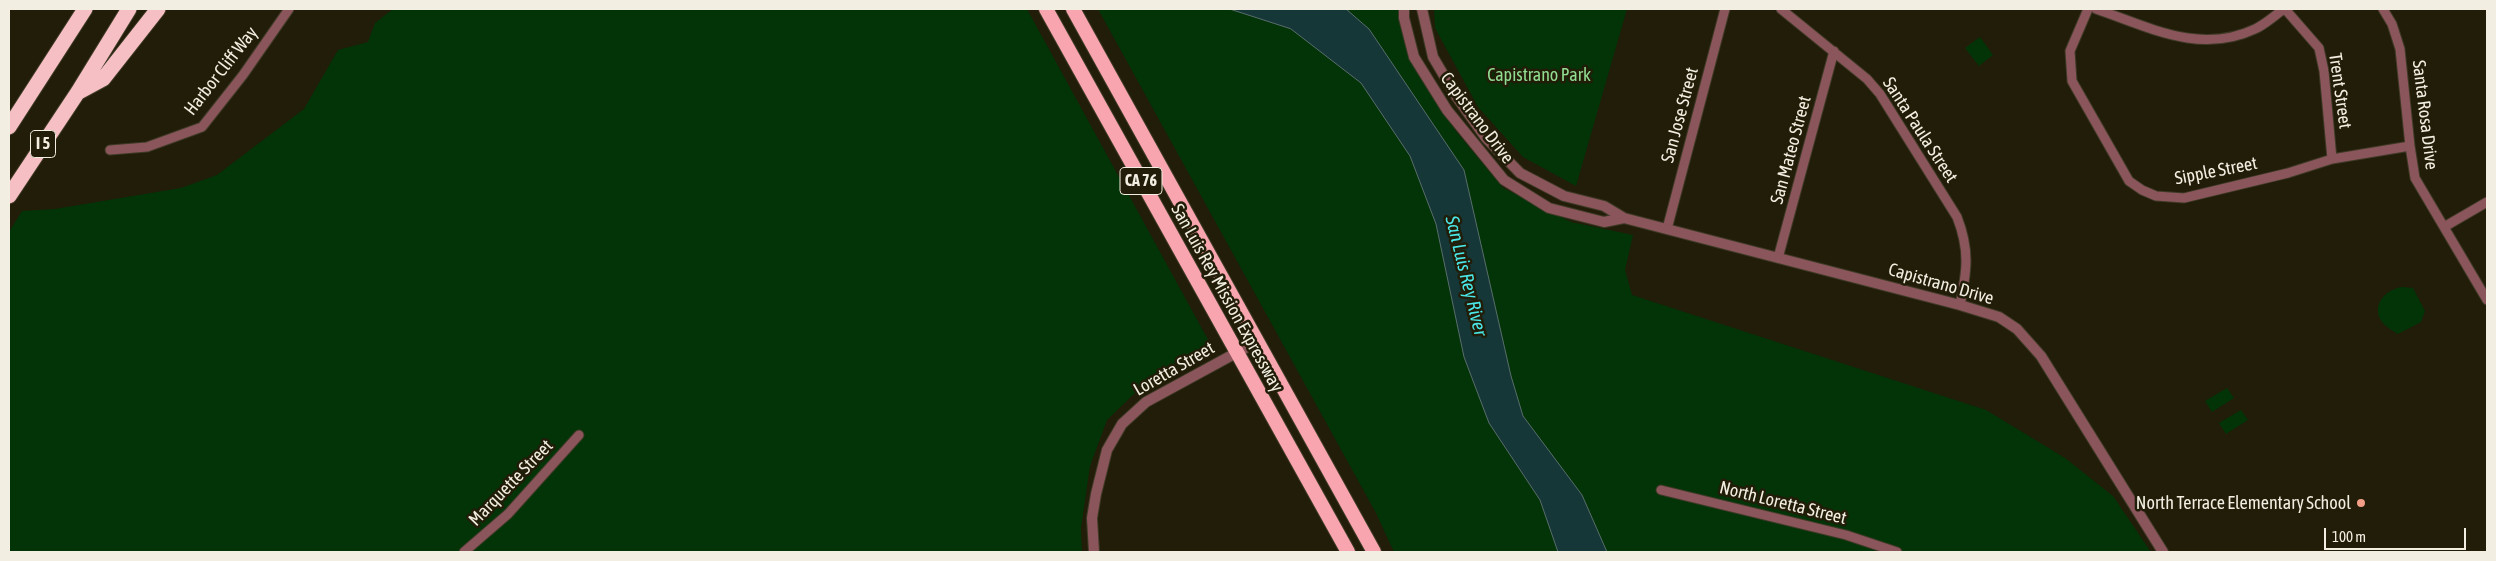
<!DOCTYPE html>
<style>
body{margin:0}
#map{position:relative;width:2496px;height:561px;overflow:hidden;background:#221d08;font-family:"Asap Condensed",sans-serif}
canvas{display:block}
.frame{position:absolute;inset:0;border:10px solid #f2eee1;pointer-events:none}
.scale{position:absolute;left:2324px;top:528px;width:142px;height:22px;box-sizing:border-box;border:2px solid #f2eee1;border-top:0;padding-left:6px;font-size:15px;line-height:18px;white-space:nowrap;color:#f2eee1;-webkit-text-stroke:4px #221d08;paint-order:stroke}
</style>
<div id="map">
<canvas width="2496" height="561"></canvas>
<div class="frame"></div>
<div class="scale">100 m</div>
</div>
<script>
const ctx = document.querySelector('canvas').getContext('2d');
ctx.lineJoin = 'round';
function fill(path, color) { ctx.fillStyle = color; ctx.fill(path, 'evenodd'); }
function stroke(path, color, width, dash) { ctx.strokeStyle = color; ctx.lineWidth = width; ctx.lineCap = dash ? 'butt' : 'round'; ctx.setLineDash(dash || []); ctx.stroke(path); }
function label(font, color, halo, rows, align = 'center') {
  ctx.font = font + ' "Asap Condensed",sans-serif'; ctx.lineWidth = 5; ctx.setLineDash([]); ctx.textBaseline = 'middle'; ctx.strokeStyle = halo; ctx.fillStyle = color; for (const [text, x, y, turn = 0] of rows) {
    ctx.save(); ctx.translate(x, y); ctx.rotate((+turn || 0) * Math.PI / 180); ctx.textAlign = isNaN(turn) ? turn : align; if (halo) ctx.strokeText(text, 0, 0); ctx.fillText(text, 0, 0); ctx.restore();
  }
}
fill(new Path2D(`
 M393 9H1027L1212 347 1134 394 1107 420 1090 466 1081 528 1082 552H9V232L22 211 55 209 181 188 217 175 304 109 338 50 368 42 375 23Z
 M1098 9H1230L1291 29 1361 83 1410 156 1436 224 1464 357 1489 423 1540 500 1558 552H1394L1376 513Z
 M1346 9H1398L1416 69 1455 130 1503 188 1571 222 1633 235 1625 270 1632 295 1986 410 2065 458 2113 496 2151 552H1607L1582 495 1523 416 1511 376 1464 170 1369 29Z
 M1434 9H1627L1576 186 1523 157 1478 107 1435 28Z
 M1980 37 1993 55 1979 66 1965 48Z
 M2403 287 2413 288 2425 311 2421 322 2398 334C2393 331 2386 327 2382 322 2370 305 2387 288 2403 287Z
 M2227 388 2234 398 2212 412 2205 401Z
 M2241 410 2248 420 2226 434 2219 423Z`), '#023408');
const water = new Path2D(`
 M1230 9H1346L1369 29 1464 170 1511 376 1523 416 1582 495 1607 552H1558L1540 500 1489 423 1464 357 1436 224 1410 156 1361 83 1291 29Z`);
fill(water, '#163738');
stroke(water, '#586e6b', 1);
const minor = new Path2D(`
 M1781 9 1867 79 1880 94 1957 217C1970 250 1967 271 1960 305
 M2088 9 2070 51 2072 81 2129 181 2142 190 2156 196 2184 198 2288 173 2332 159 2410 146
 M2096 9C2149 27 2200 55 2255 29 2266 24 2275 15 2284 9
 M2285 9 2319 48 2324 71 2332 159
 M2383 9 2392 24 2400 49 2410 146 2415 178 2487 300
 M110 150 147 147 202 127 243 75 289 9
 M2444 227 2487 202
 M1667 229 1725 9
 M1778 258 1834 51
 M1661 490 1846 535 1897 552
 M464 552 508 514 579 435`);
const tertiary = new Path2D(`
 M1404 9V18L1414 57 1447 110 1504 180 1549 208 1604 222 1624 218
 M1422 9 1433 57 1456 96 1486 138 1520 173 1564 196 1604 206 1624 218 1960 305 1999 317 2017 329 2041 356 2163 552
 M1094 552 1092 518 1096 494 1107 450 1122 424 1146 402 1258 341`);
const trunk = new Path2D(`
 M1046 9 1348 552
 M1073 9 1374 552`);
const motorway = new Path2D(`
 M79 92 103 79 158 9
 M9 127 85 9
 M9 196 78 92 129 9`);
stroke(minor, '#3f3a26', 11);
stroke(tertiary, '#3f3a26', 12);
stroke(trunk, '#3f3a26', 16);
stroke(motorway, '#3f3a26', 17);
stroke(minor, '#8a555b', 9);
stroke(tertiary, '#8a555b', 10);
stroke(trunk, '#f8a5af', 14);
stroke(motorway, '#f6bfc4', 15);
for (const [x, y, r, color] of [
 [2361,503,5,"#f49e88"]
]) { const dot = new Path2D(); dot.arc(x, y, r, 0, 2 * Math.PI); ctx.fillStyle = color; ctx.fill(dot); stroke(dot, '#221d08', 2); }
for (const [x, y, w] of [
 [43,144,25],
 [1141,181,42]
]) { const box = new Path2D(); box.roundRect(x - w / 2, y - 13.5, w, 27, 4); ctx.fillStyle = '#221d08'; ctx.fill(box); stroke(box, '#f2eee1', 1); }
label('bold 16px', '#f2eee1', null, [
 ["I 5",43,144],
 ["CA 76",1141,181]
]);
label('18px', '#f2eee1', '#221d08', [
 ["Harbor Cliff Way",221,71,-52],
 ["Trent Street",2340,91,82],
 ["San Jose Street",1680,115,-75],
 ["Santa Rosa Drive",2425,115,83],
 ["Capistrano Drive",1477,118,53],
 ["Santa Paula Street",1920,130,57],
 ["San Mateo Street",1791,150,-75],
 ["Sipple Street",2216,171,-11],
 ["Capistrano Drive",1941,284,16],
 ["San Luis Rey Mission Expressway",1227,298,61],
 ["Loretta Street",1174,369,-30],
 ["Marquette Street",511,483,-46],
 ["North Loretta Street",1783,503,14]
]);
label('18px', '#91dd92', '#221d08', [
 ["Capistrano Park",1539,75]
]);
label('18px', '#f2eee1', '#221d08', [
 ["North Terrace Elementary School",2351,503]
], 'right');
label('italic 19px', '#4ae8e9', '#221d08', [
 ["San Luis Rey River",1466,276,76]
]);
</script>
